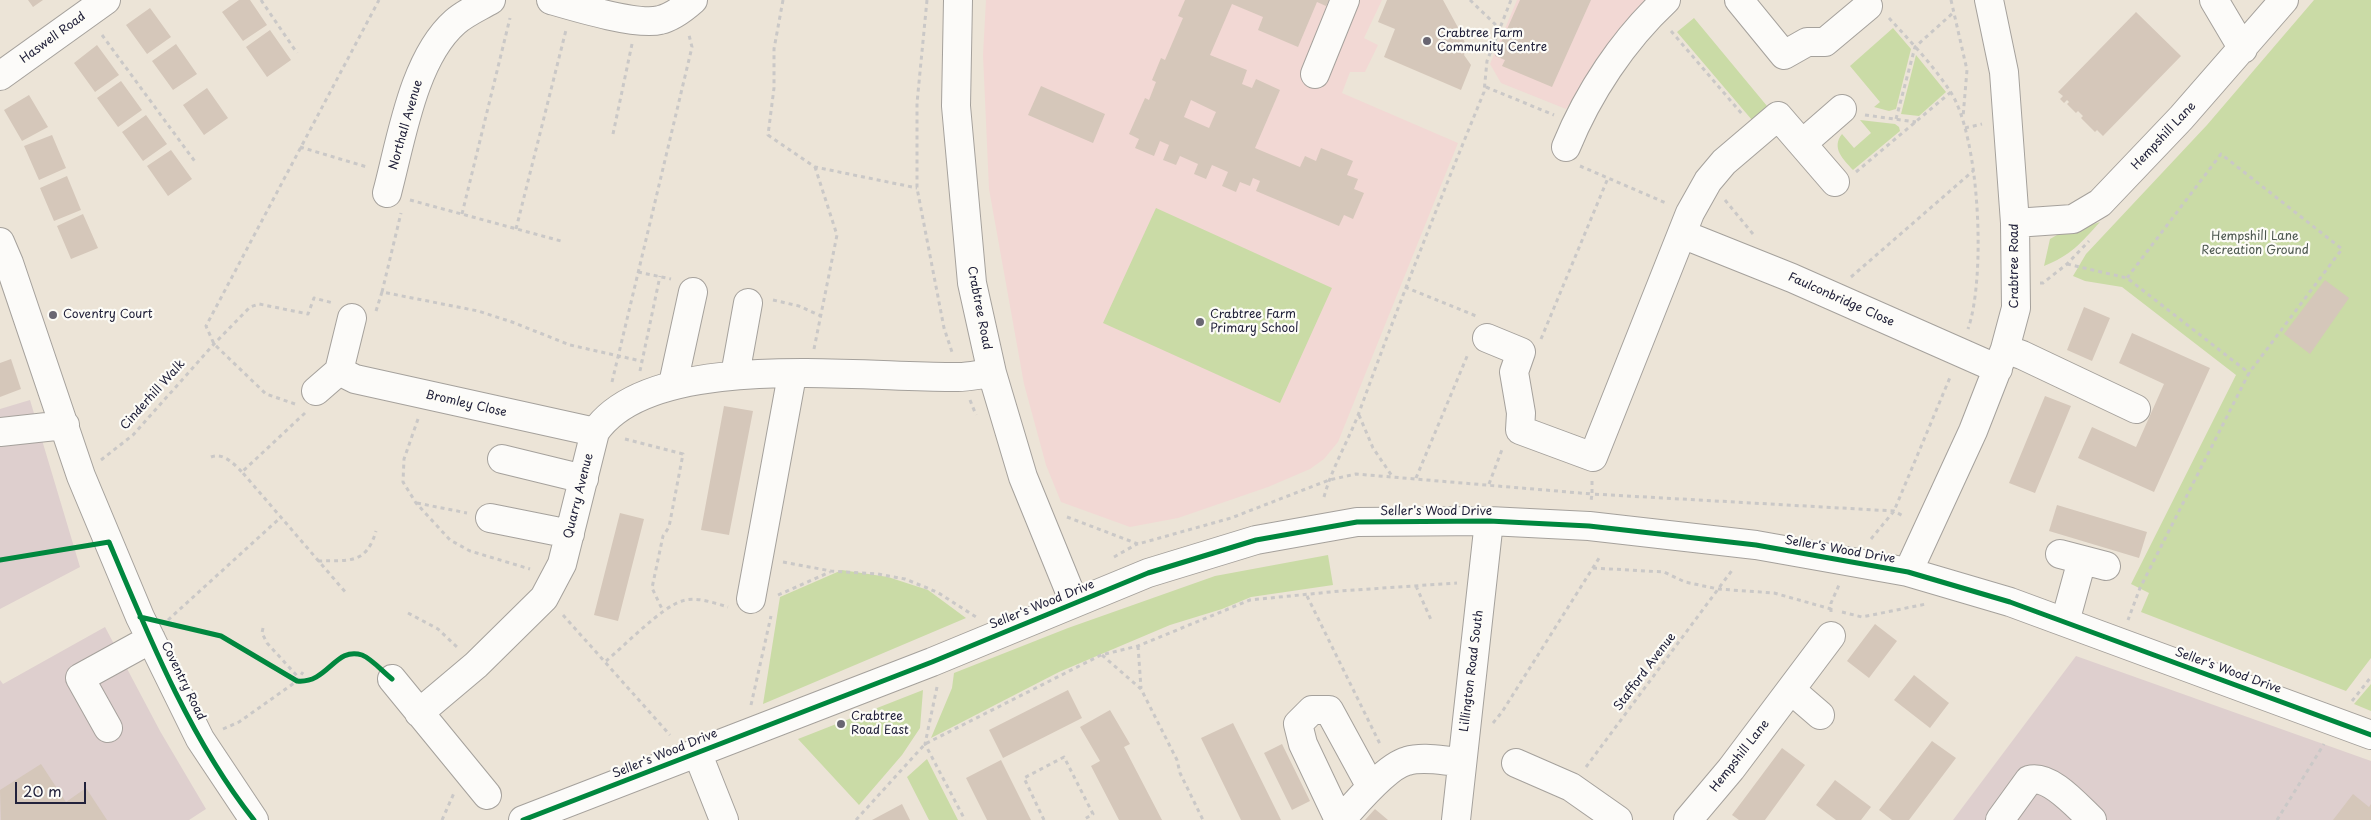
<!DOCTYPE html>
<style>
body{margin:0}
#map{position:relative;width:2371px;height:820px;overflow:hidden;background:#ece4d7;font-family:"Playpen Sans",sans-serif}
canvas{display:block}
.scale{position:absolute;left:15px;top:782px;width:71px;height:22px;box-sizing:border-box;border:2px solid #22223b;border-top:0;padding-left:6px;font-size:15px;line-height:18px;white-space:nowrap;color:#22223b;-webkit-text-stroke:4px #fdfcf7;paint-order:stroke}
</style>
<div id="map">
<canvas width="2371" height="820"></canvas>
<div class="scale">20 m</div>
</div>
<script>
const ctx = document.querySelector('canvas').getContext('2d');
ctx.lineJoin = 'round';
function fill(path, color) { ctx.fillStyle = color; ctx.fill(path, 'evenodd'); }
function stroke(path, color, width, dash) { ctx.strokeStyle = color; ctx.lineWidth = width; ctx.lineCap = dash ? 'butt' : 'round'; ctx.setLineDash(dash || []); ctx.stroke(path); }
function label(font, color, halo, rows, align = 'center') {
  ctx.font = font + ' "Playpen Sans",sans-serif'; ctx.lineWidth = 4.5; ctx.setLineDash([]); ctx.textBaseline = 'middle'; ctx.strokeStyle = halo; ctx.fillStyle = color; for (const [text, x, y, turn = 0] of rows) {
    ctx.save(); ctx.translate(x, y); ctx.rotate((+turn || 0) * Math.PI / 180); ctx.textAlign = isNaN(turn) ? turn : align; if (halo) ctx.strokeText(text, 0, 0); ctx.fillText(text, 0, 0); ctx.restore();
  }
}
fill(new Path2D(`
 M986 0H1382L1364 38 1378 45 1365 72H1350L1342 93 1458 143 1338 442 1324 459 1310 469 1268 487 1178 518 1130 527 1061 502 1046 465 1024 384 989 189 983 55Z
 M1517 0H1652L1612 43 1566 109 1501 83 1490 64Z`), '#f2d8d4');
fill(new Path2D(`
 M30 400 80 567 0 609V409Z
 M105 627 160 731 206 809 189 820H0V680L3 684Z
 M2076 656 2371 761V820H1953Z`), '#decfce');
fill(new Path2D(`
 M2314 0H2371V658L2346 691 2141 612 2149 593 2131 584 2236 375 2122 287 2085 281 2073 276 2086 254 2207 125Z
 M1694 18 1767 106 1752 120 1677 32Z
 M1893 28 1911 49 1896 109 1889 111 1874 107 1880 102 1850 66Z
 M1916 55 1946 92 1919 116 1901 114Z
 M1860 120 1895 124 1899 127 1900 131 1853 170C1843 159 1831 148 1842 134L1854 148 1871 133Z
 M1156 208 1332 288 1280 403 1103 323Z
 M2100 222C2081 243 2070 256 2044 266L2050 239 2064 231 2076 230Z
 M1328 555 1333 585 1251 597 1222 609 1170 625 1059 672 931 738 952 688 954 673 1068 628 1215 576Z
 M842 570 888 577 928 590 966 618 763 704 780 597Z
 M2371 684V711L2354 704Z
 M923 690 920 728 902 755 859 805 798 739Z
 M927 759 958 820H929L907 777Z`), '#cadba6');
fill(new Path2D(`
 M28 0H43L33 7Z
 M239 0H250L267 25 243 41 222 12Z
 M1185 0H1329L1326 6 1317 2 1298 47 1258 30 1263 17 1232 4 1210 55 1247 70 1242 84 1252 88 1256 79 1280 90 1255 148 1300 167 1305 156 1316 161 1321 148 1353 161 1347 175 1358 179 1354 189 1364 193 1353 219 1344 215 1339 226 1256 191 1260 181 1253 178 1250 186 1240 182 1236 192 1222 186 1228 172 1212 165 1206 179 1194 174 1198 164 1180 156 1176 165 1163 160 1169 145 1160 141 1154 156 1135 148 1139 139 1129 134 1145 98 1149 100 1156 82 1152 80 1161 58 1165 60 1183 18 1178 16ZM1191 100 1216 112 1209 128 1184 117Z
 M1387 0H1443L1461 33 1467 48 1464 55 1471 65 1461 90 1384 57 1395 29 1378 22Z
 M1520 0H1591L1552 87 1502 66 1505 60 1495 56Z
 M150 8 171 37 147 54 126 25Z
 M2136 12 2181 56 2103 136 2097 130 2095 132 2081 118 2083 116 2078 111 2076 113 2067 104 2069 102 2067 100 2064 103 2060 99 2063 96 2058 92Z
 M270 30 291 60 267 77 246 47Z
 M176 44 197 74 173 90 152 61Z
 M97 45 119 75 95 92 74 63Z
 M121 81 142 110 118 127 97 98Z
 M1041 86 1105 114 1093 143 1028 115Z
 M207 88 228 118 204 135 183 105Z
 M29 95 48 127 22 141 4 110Z
 M146 115 167 144 143 161 122 132Z
 M52 135 66 168 39 180 24 146Z
 M171 150 192 179 168 196 147 166Z
 M67 176 81 210 54 221 40 188Z
 M83 214 98 248 71 259 57 226Z
 M2325 280 2349 298 2310 354 2284 334Z
 M2084 307 2110 318 2092 361 2067 350Z
 M2132 333 2210 368 2154 492 2078 458 2092 427 2136 447 2164 384 2119 363Z
 M11 359 21 389 0 397V363Z
 M2045 396 2071 406 2035 493 2009 483Z
 M724 406 753 411 729 535 701 530Z
 M2057 505 2147 532 2139 558 2049 531Z
 M620 513 644 519 618 621 594 615Z
 M1875 624 1897 641 1869 678 1847 661Z
 M1914 675 1949 703 1930 728 1894 700Z
 M1068 690 1082 718 1003 758 989 730Z
 M1110 710 1130 744 1124 747 1162 820H1119L1091 766 1100 761 1080 727Z
 M1233 723 1281 820H1241L1201 738Z
 M1932 741 1956 758 1909 820H1892L1879 810Z
 M1282 744 1310 801 1292 810 1264 753Z
 M1782 748 1805 765 1765 820H1739L1732 815Z
 M1001 760 1031 820H987L966 778Z
 M41 764 66 802 86 788 107 820H1L0 790Z
 M1835 780 1871 807 1861 820H1836L1816 805Z
 M2353 794 2369 807 2371 804V820H2333Z
 M902 804 910 820H872Z
 M1375 809 1388 820H1365Z`), '#d5c7ba');
const minor = new Path2D(`
 M551 0C575 7 638 26 660 20 673 17 684 8 693 0
 M958 0 956 106 972 283 992 373 1023 477 1074 602
 M1739 0 1784 55 1807 42H1825L1868 6
 M2214 0 2243 49
 M1315 74 1345 0
 M0 76 106 0
 M1803 143 1842 109
 M1566 147C1588 93 1623 40 1666 0
 M387 193C401 141 413 59 455 22 465 13 479 7 491 0
 M2015 223 2073 219 2100 203 2181 118 2284 0
 M1682 234 1792 278 1998 369
 M0 242 9 263 81 476 140 617 200 739 254 820
 M1487 338 1521 352 1514 372 1521 413 1520 430 1593 457 1690 213 1708 181 1724 162 1778 116 1835 182
 M2005 349 2022 355 2136 409
 M339 371 352 318
 M735 375 748 303
 M673 384 693 292
 M316 391 339 371 355 379 595 432
 M0 432 65 425
 M502 459 584 479
 M490 518 570 534
 M2060 554 2106 566
 M1908 572 1973 431 2005 349 2016 308 2015 223 2004 72 1989 0
 M751 599 792 375
 M2065 622 2082 560
 M392 679 487 795
 M1791 690 1820 715
 M419 713 476 665 544 598 562 564 595 432C652 348 868 379 958 377 969 377 981 374 992 373
 M108 728 80 678 151 639
 M697 752 724 820
 M1516 763 1571 787 1618 820
 M523 820 932 662 1148 573 1256 540 1357 522 1489 521 1589 526 1756 545 1908 572 2010 602 2371 735
 M1339 820 1303 744 1298 724 1312 710H1329L1371 787
 M1341 820C1355 804 1387 766 1407 761 1424 756 1443 761 1461 762
 M1456 820 1489 521
 M1688 820 1731 769 1831 636
 M2000 820 2029 780C2050 774 2077 806 2092 820`);
stroke(minor, '#a5a19c', 30);
stroke(new Path2D(`
 M261 0 297 53
 M783 0 774 49V88L768 135 815 167 917 188
 M927 0 917 103V188L944 328 952 352
 M1470 0 1499 28
 M1951 0 1967 70 1963 117
 M1889 18C1910 41 1933 65 1950 91 1980 136 1986 278 1968 329
 M1671 31 1742 114
 M102 35 196 163
 M1486 87 1554 115
 M1865 115 1916 122
 M1896 119 1915 47 1954 12
 M1965 128 1982 124
 M613 134 632 44
 M300 147 367 167
 M1580 166 1666 203
 M1856 172 1951 92
 M410 200 561 241
 M1725 200 1753 234
 M462 214 510 18
 M516 229 566 30
 M2067 264 2127 278 2249 373 2140 588 2128 620
 M638 272 671 279
 M1851 277 1973 171
 M2127 278 2221 154 2342 249 2249 373
 M2040 283H2043L2067 264 2089 241
 M1405 287 1476 316
 M382 292 401 213
 M773 300 799 306 821 316
 M376 311 382 292 478 311 512 322 570 345 641 361
 M1541 339 1608 178
 M814 349 837 235 815 167
 M640 371 660 276
 M612 382 692 47 689 35
 M970 400 976 415
 M295 404 266 394 214 344 206 326 379 0
 M305 413 242 472 347 594
 M1359 415 1373 448 1392 476
 M418 419 404 459 403 482 416 503 450 540 470 551 530 569
 M625 439 683 454 669 527 663 536 652 588 663 611
 M211 457C223 452 234 464 242 472
 M101 460 133 435 214 344 250 307 259 304 308 314 314 298 333 303
 M1416 478 1468 354
 M1592 481V494L1894 511 1905 517
 M1489 484 1503 447
 M1324 497C1332 467 1349 440 1360 410 1399 303 1441 197 1484 92L1487 61 1511 0
 M417 503 467 513
 M1067 517 1138 544 1231 518 1329 480 1356 474 1592 494 1591 501
 M1871 539 1894 511 1951 375
 M1114 557 1137 544
 M318 561C349 560 366 565 376 531
 M783 562 831 571 878 574 905 579 937 592 976 617
 M1593 568 1664 572 1685 582 1718 589 1774 593 1831 609
 M1416 586 1432 622
 M778 595 830 572
 M1307 596 1381 746
 M1831 612V603L1839 585
 M1842 612 1862 617 1926 604
 M408 613 438 629 458 648
 M563 615 670 735
 M168 620 280 518
 M263 628 262 633 267 643 299 678
 M1138 646 1141 688
 M1102 655 1141 689 1177 760 1180 773 1203 820
 M606 661C623 647 663 606 682 601 696 596 714 603 728 607
 M937 687 925 744 965 820
 M2352 701 2371 677
 M751 705 771 616
 M1493 723 1502 712 1601 555
 M223 729 239 722 297 681 303 672
 M1586 767 1733 569
 M442 820 454 793
 M856 820 925 744 1101 655 1138 646 1250 600 1340 591 1457 583
 M1044 820 1024 778 1064 757 1093 814 1083 820
 M2277 820 2324 744`), '#cac8c7', 3, [4, 4]);
stroke(minor, '#fcfbf9', 28);
stroke(new Path2D(`
 M0 560 109 542C148 635 191 741 254 820
 M140 617 221 636 297 681C328 684 335 646 362 655 372 659 383 672 392 679
 M523 820 932 662 1148 573 1256 540 1357 522 1489 521 1589 526 1756 545 1908 572 2010 602 2371 735`), '#00873e', 5);
for (const [x, y, r, color] of [
 [1427,41,5,"#696672"],
 [53,315,5,"#696672"],
 [1200,322,5,"#696672"],
 [841,724,5,"#696672"]
]) { const dot = new Path2D(); dot.arc(x, y, r, 0, 2 * Math.PI); ctx.fillStyle = color; ctx.fill(dot); stroke(dot, '#fdfcf7', 2); }
label('12px', '#22223b', '#fdfcf7', [
 ["Crabtree Farm",1437,34],
 ["Community Centre",1437,48],
 ["Coventry Court",63,315],
 ["Crabtree Farm",1210,315],
 ["Primary School",1210,329],
 ["Crabtree",851,717],
 ["Road East",851,731]
], 'left');
label('12px', '#22223b', '#fdfcf7', [
 ["Haswell Road",53,38,-36],
 ["Northall Avenue",406,125,-74],
 ["Hempshill Lane",2164,136,-47],
 ["Crabtree Road",2015,266,-90],
 ["Faulconbridge Close",1841,300,24],
 ["Crabtree Road",979,308,79],
 ["Cinderhill Walk",153,395,-48],
 ["Bromley Close",466,404,13],
 ["Quarry Avenue",579,496,-76],
 ["Seller's Wood Drive",1436,512],
 ["Seller's Wood Drive",1840,550,10],
 ["Seller's Wood Drive",1042,605,-22],
 ["Lillington Road South",1472,671,-83],
 ["Seller's Wood Drive",2228,671,20],
 ["Stafford Avenue",1645,672,-53],
 ["Coventry Road",183,681,64],
 ["Seller's Wood Drive",665,754,-22],
 ["Hempshill Lane",1740,756,-52]
]);
label('12px', '#4c574f', '#fdfcf7', [
 ["Hempshill Lane",2255,237],
 ["Recreation Ground",2255,251]
]);
</script>
